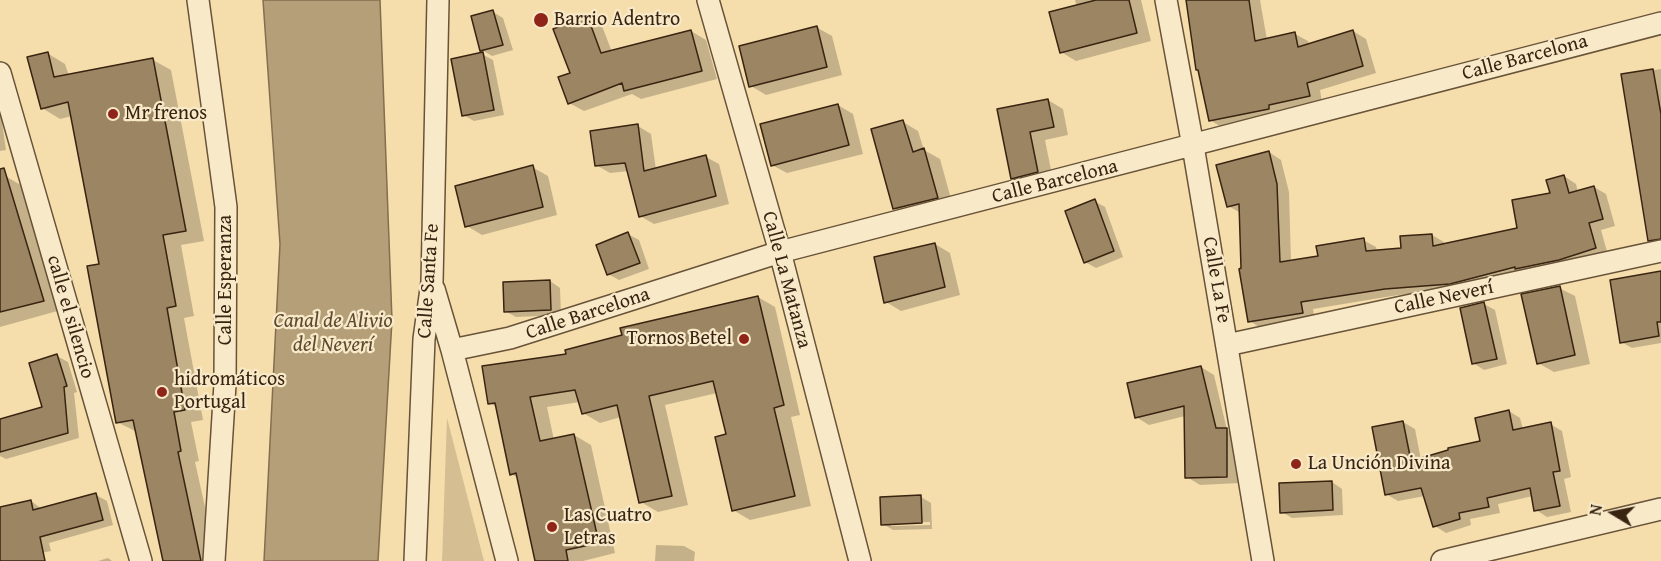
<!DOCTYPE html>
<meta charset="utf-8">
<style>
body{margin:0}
#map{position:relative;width:1661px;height:561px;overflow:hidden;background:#f5deac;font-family:"Gentium Book Plus",serif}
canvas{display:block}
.north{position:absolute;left:1583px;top:483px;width:60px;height:60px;-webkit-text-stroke:4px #f8eac9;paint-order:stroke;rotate:280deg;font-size:16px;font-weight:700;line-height:24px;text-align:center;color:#392412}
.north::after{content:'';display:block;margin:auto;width:21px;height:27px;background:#392412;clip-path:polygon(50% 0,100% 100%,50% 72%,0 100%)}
</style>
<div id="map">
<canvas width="1661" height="561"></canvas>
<div class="north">N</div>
</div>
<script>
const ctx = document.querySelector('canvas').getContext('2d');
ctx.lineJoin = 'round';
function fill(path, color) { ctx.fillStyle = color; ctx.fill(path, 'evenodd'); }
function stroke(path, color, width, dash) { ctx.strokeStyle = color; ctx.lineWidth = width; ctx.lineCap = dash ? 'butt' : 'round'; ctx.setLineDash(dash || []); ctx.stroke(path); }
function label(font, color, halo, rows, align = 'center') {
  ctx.font = font + ' "Gentium Book Plus",serif'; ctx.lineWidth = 4.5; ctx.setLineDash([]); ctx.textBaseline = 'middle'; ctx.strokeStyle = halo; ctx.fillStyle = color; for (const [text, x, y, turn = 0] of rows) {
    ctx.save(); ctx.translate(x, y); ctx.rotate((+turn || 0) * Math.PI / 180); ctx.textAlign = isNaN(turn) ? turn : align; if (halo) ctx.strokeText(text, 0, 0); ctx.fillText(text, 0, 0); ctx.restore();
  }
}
fill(new Path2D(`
 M447 418 484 561H442Z`), '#d5be92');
const water = new Path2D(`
 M263 0H380L392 320 378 561H264L280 244Z`);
fill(water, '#b59f78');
stroke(water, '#836e4f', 1.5);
fill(new Path2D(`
 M1075 0H1141L1151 41 1076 61 1061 52 1077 7Z
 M1188 0H1260L1267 40 1295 34 1308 41 1309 45 1353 31 1366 39 1376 73 1320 90 1322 103 1223 128 1210 120Z
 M493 12 503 18 513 50 492 56 482 50Z
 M587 17 602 26 612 52 691 31 706 40 717 79 641 99 632 94 584 111 569 103 572 74Z
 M816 27 832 36 842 75 766 95 751 86Z
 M47 53 65 64 69 76 153 60 171 70 204 241 181 245 194 316 184 318 203 420 191 422 199 461 195 462 217 561H164L137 432 117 422 101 265 72 116 60 119 42 108Z
 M482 54 493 60 504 115 474 121 463 115Z
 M1661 69V231L1623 75Z
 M1048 100 1063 109 1068 135 1045 140 1053 180 1027 187 1012 178 998 110Z
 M838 105 853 114 863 154 787 173 772 165Z
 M0 108 6 150 0 151Z
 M903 122 918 131 924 150 940 159 953 206 910 217 894 208Z
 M638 126 651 134 656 170 706 157 719 164 729 204 654 224 640 216 629 171 610 173 596 165Z
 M1269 152 1281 160 1289 192 1291 262 1319 258 1363 240 1376 247 1377 252 1403 250 1432 235 1444 242V245L1518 229 1552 194 1564 176 1576 184 1578 192 1594 187 1606 194 1615 226 1601 230 1608 255 1463 290 1398 295 1313 309 1315 320 1262 329 1250 321 1241 213 1228 206Z
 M532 167 548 176 557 215 482 235 467 226Z
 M7 177 24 187 61 310 0 327V179Z
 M1094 201 1105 207 1123 257 1096 268 1085 262Z
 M628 234 639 240 649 269 619 280 608 274Z
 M935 244 950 253 960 295 901 311 886 302Z
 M1661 273V343L1632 348 1621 342Z
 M550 281 560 288 561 315 516 317 505 311Z
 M1559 288 1575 296 1590 364 1554 372 1538 363Z
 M758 297 775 307 800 415 791 417 811 506 750 520 733 510 727 435 717 393 665 405 688 505 658 512 641 502 621 417 600 423 583 413 580 402 547 407 554 440 574 435 591 445 615 553 583 561H536L519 478 511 474 497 407 489 403 568 355Z
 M1484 304 1495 310 1507 364 1484 370 1473 363Z
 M57 356 68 362 77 392 74 393 79 438 6 459 0 456V421L44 408Z
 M1201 367 1214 375 1227 430 1240 437V483L1200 485 1187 477 1185 416 1149 425 1136 417Z
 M1509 411 1520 418 1523 429 1550 424 1562 431 1571 477 1564 479 1571 512 1547 517 1536 510 1533 496 1498 504 1500 513 1470 519 1471 525 1446 533 1435 526 1425 496 1398 501 1386 494 1403 422 1415 429 1421 460 1482 443Z
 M1332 482 1342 489 1343 515 1292 518 1282 512Z
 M96 495 107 501 113 525 49 543 51 551 12 559V561H0V522L31 501 42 509Z
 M921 497 931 503 932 529 893 530 883 524ZM930 522V525L891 526V523Z
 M656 545 684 546 695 552 694 561H655Z
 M108 558 112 561H98Z`), '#0003');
const building = new Path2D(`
 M1096 0H1129L1137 33 1060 53 1049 12Z
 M1186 0H1249L1255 41 1295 32 1298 47 1353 30 1363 66 1307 83 1310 96 1269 105V109L1209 121 1198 70H1196Z
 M493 10 503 45 480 51 471 16Z
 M587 15 601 53 691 30 702 71 624 91 622 83 568 104 558 77 570 73 553 29Z
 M817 26 827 67 749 87 739 46Z
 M48 52 54 77 153 58 186 231 163 235 176 306 167 308 185 410 174 412 181 451 178 452 201 561H163L133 420 116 423 87 266 99 264 68 102 41 109 27 57Z
 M483 52 494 110 462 116 451 59Z
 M1653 69 1661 114V239L1648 241 1621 74Z
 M1048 99 1054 127 1030 132 1038 172 1011 179 997 109Z
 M838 104 849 145 771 166 760 124Z
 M903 120 913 152 924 148 938 198 893 209 871 129Z
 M638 124 644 171 706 155 716 196 639 217 625 163 595 166 590 131Z
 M1269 151 1277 184 1280 262 1318 256 1316 246 1364 238 1366 251 1401 248 1400 236 1432 234 1433 246 1517 228 1512 200 1550 193 1546 180 1564 175 1569 193 1594 186 1603 219 1589 223 1596 248 1559 260 1515 269V267L1450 284 1385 289 1301 302 1303 313 1248 322 1239 269 1241 268 1239 204 1227 207 1216 165Z
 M533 165 543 207 465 227 455 186Z
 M4 168 44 301 0 312V169Z
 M1095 199 1114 251 1084 263 1065 211Z
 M628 232 640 263 607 275 596 245Z
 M935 243 945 287 884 303 874 257Z
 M1661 271V322H1657L1659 336 1620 343 1610 280Z
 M550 280 551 310 504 312 503 282Z
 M1560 286 1575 355 1537 364 1521 294Z
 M758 296 784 405 774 408 795 496 732 511 715 437 726 434 713 381 649 396 672 496 639 503 617 405 582 414 575 390 530 397 540 441 574 434 599 543 566 550 568 561H535L516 473 510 475 495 403 488 404 482 366 566 354 565 350 622 335 620 328Z
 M1484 302 1497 359 1472 364 1460 308Z
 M57 354 67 386 64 387 68 433 0 452V419L42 407 29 363Z
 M1201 366 1216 428H1227V477L1185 478 1184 406 1135 418 1127 383Z
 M1509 410 1513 430 1551 422 1560 471 1553 472 1560 506 1534 511 1530 488 1487 498 1489 507 1459 513 1460 519 1433 527 1421 488 1385 495 1372 427 1403 421 1411 461 1448 450V448L1480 441 1475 418Z
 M1332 481 1333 510 1280 513 1279 483Z
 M96 493 103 520 40 537 45 561H0V507L31 500 33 510Z
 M921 495 922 523 881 525 880 497Z`);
fill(building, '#9b8562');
stroke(building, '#392412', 1.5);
const street = new Path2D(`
 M198 0 226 207 225 384 214 561
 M708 0 780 252 860 561
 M1166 0 1193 146 1263 561
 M0 73 141 561
 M434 289 452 350 507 561
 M1227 345 1661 251
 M452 350 510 338 780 252 1661 23
 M415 561 424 339 432 282 438 0
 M1442 561 1661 509`);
stroke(street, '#685238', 24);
stroke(street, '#f8eac9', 21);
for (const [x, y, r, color] of [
 [541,20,8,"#8f2418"],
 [113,114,6,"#8f2418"],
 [744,339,6,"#8f2418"],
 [162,392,6,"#8f2418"],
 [1296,464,6,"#8f2418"],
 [552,527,6,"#8f2418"]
]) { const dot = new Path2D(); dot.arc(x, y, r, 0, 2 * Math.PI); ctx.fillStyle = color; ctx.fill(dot); stroke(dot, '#f8eac9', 2); }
label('20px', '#392412', '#f8eac9', [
 ["Barrio Adentro",554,20],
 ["Mr frenos",125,114],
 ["Tornos Betel",732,339,"right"],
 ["hidromáticos",174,380],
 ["Portugal",174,403],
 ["La Unción Divina",1308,464],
 ["Las Cuatro",564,516],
 ["Letras",564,539]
], 'left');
label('20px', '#392412', '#f8eac9', [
 ["Calle Barcelona",1525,58,-15],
 ["Calle Barcelona",1055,182,-14],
 ["Calle Esperanza",226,280,-90],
 ["Calle La Matanza",786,280,75],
 ["Calle La Fe",1216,280,80],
 ["Calle Santa Fe",429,281,-86],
 ["Calle Neverí",1444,298,-12],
 ["Calle Barcelona",588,314,-18],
 ["calle el silencio",70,317,74]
]);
label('italic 21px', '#5e4931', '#f8eac9', [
 ["Canal de Alivio",333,322],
 ["del Neverí",333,346]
]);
</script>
